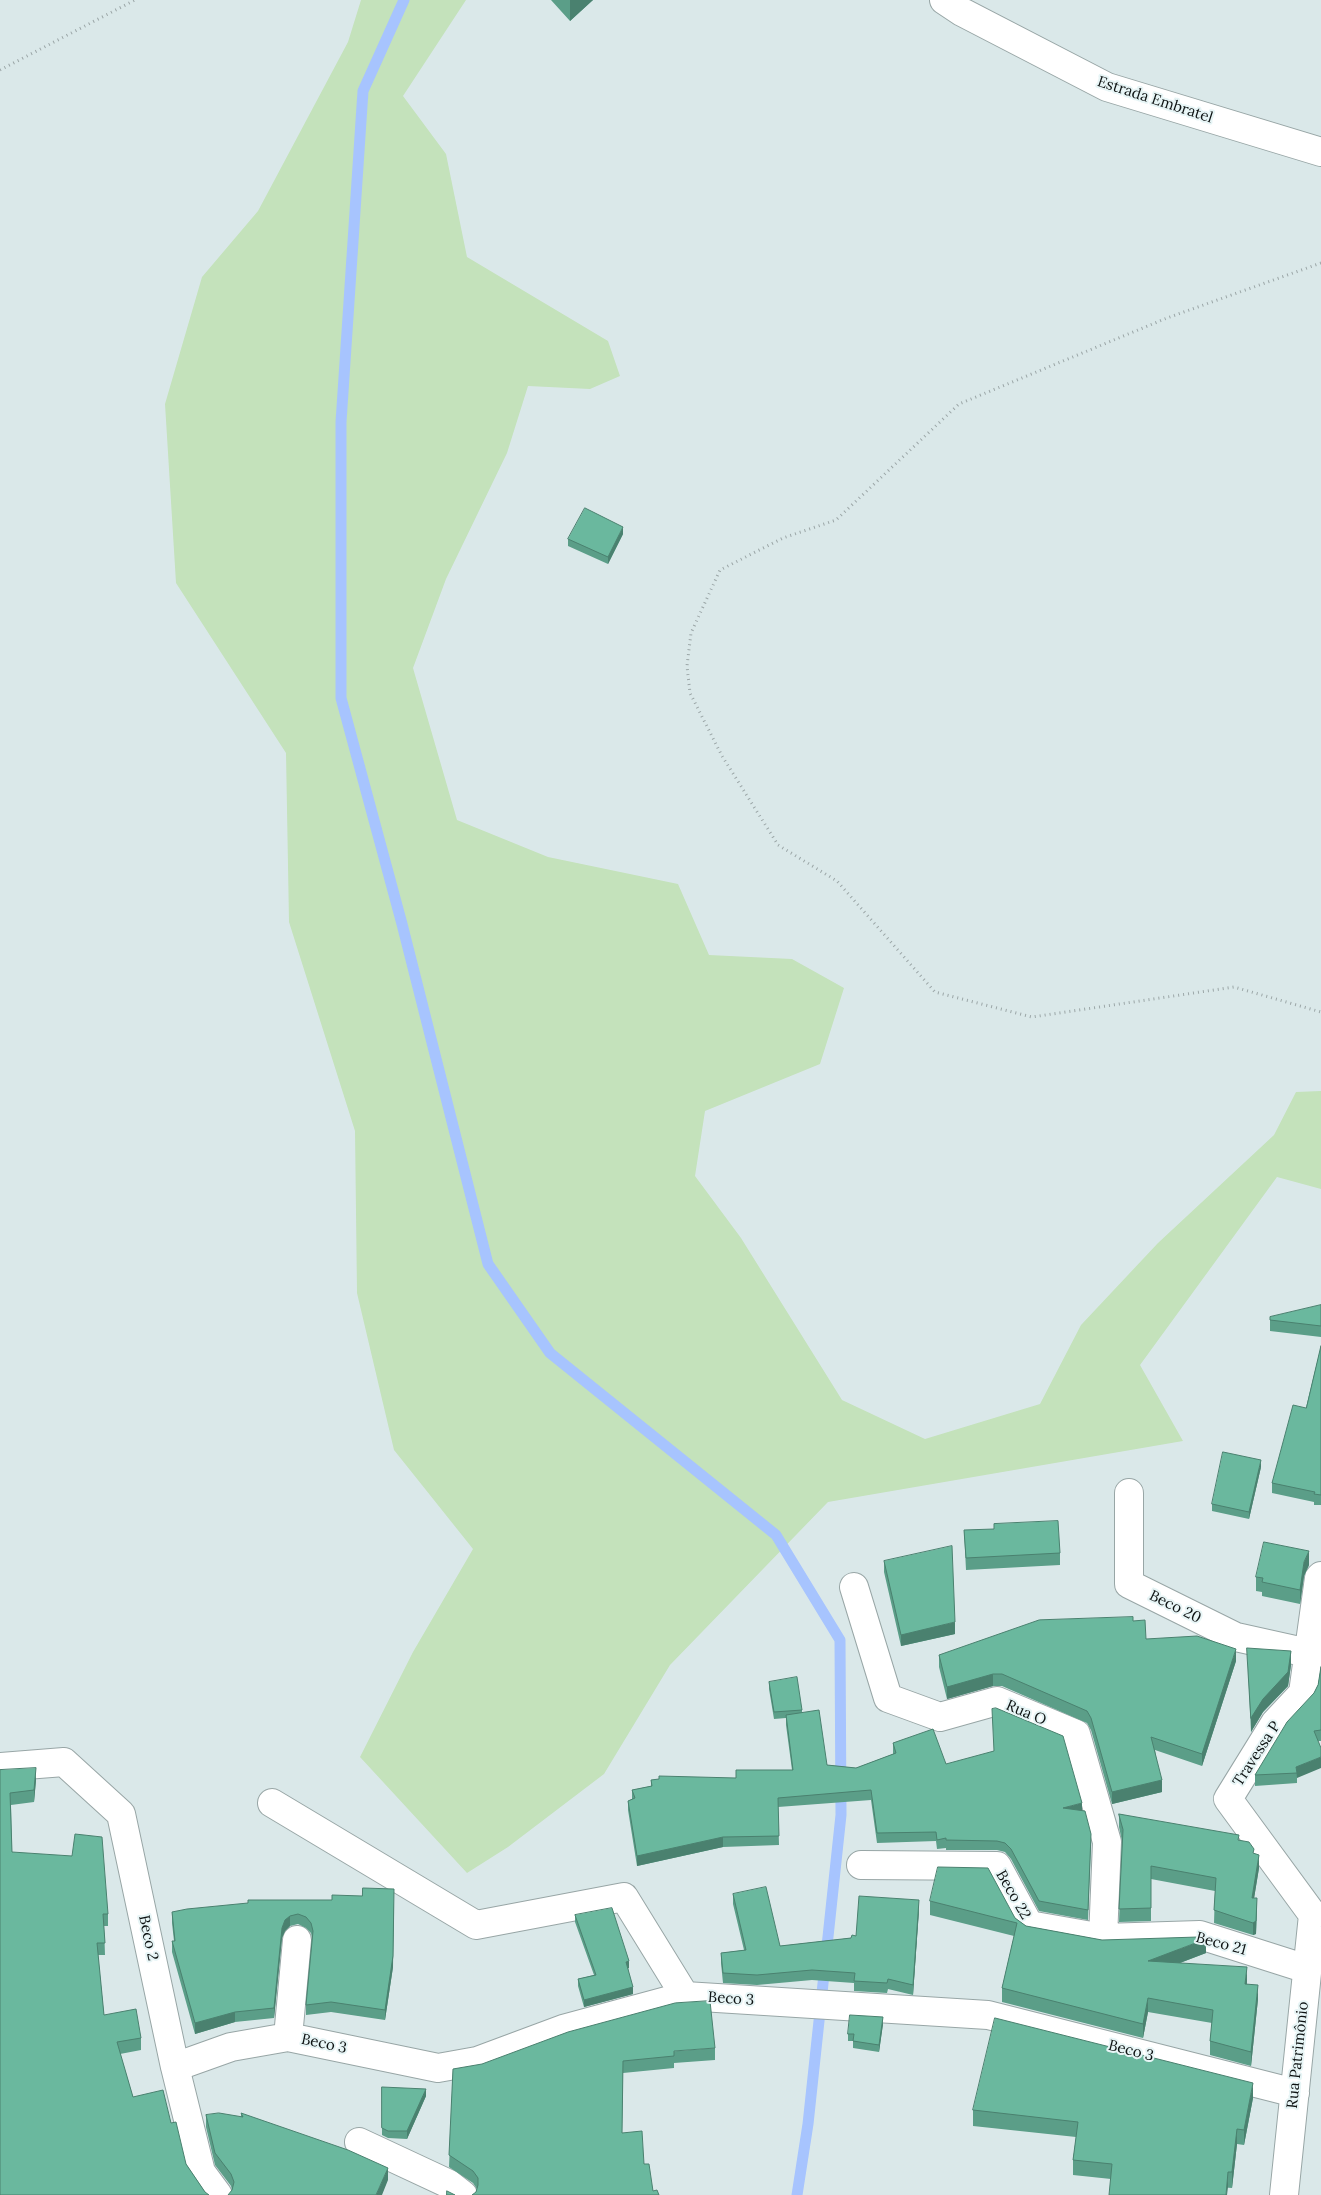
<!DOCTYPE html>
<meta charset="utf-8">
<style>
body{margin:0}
canvas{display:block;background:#dae8e9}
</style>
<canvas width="1321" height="2195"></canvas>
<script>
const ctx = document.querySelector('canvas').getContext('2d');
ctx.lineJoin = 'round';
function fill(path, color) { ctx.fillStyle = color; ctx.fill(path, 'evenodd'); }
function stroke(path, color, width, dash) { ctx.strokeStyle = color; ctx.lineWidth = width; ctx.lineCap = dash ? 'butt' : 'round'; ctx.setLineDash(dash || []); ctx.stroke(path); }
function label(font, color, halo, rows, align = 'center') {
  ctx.font = font + ' Lora,serif'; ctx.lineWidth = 4; ctx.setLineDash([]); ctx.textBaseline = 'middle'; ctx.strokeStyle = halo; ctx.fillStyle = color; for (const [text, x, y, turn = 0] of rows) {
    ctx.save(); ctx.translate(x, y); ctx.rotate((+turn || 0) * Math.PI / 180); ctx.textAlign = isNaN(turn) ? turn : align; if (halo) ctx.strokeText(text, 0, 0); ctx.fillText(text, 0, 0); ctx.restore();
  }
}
fill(new Path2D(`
 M361 0H466L403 96 446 154 467 257 608 341 620 376 590 389 528 386 507 453 446 579 413 668 457 820 548 857 678 884 709 955 792 959 844 988 820 1064 705 1111 695 1176 741 1238 842 1400 925 1439 1040 1404 1081 1325 1158 1243 1274 1135 1296 1092 1321 1091V1189L1277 1177 1140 1365 1183 1441 828 1502 670 1665 604 1774 508 1847 467 1873 360 1757 413 1652 473 1549 394 1450 357 1293 355 1131 289 922 286 753 176 583 165 404 202 277 258 211 348 42Z`), '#c4e2bb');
stroke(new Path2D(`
 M404 0 363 91 341 422V698L402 924 488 1264 550 1353 776 1535 840 1640 841 1815 808 2124 797 2195`), '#a7c4fe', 11);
const minor = new Path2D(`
 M944 0 962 12 1107 87 1321 152
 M1129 1493V1584L1236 1637 1308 1653
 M854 1587 888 1698 940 1717 997 1701 1076 1734 1107 1842 1103 1938
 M0 1767 64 1762 121 1814 175 2067 201 2172 218 2195
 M272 1803 476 1925 624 1897 685 1996
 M861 1865 997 1866 1029 1925 1103 1938 1200 1935 1307 1969
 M1313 1915 1228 1799 1275 1723 1303 1693 1319 1578 1321 1576
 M288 2037 297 1940
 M175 2067 231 2047 288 2037 438 2068 477 2061 563 2029 685 1996 988 2015 1295 2093
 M359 2142 449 2184 463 2195
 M1284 2195 1313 1915`);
stroke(minor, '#98a6a6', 30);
stroke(new Path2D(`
 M0 70 135 0
 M1321 263 1167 318 959 404 836 520 783 538 720 570 691 633 687 666 690 693 722 756 778 845 837 881 935 992 1032 1017 1234 987 1321 1012`), '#9ba6a7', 3, [1, 4]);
stroke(minor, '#fff', 28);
fill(new Path2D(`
 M551 0H593L570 21Z
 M623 534 608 564 568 546V539Z
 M1321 1305V1337L1270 1331V1317Z
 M1321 1346V1505H1314V1502L1272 1493V1483L1306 1408Z
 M1261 1467 1249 1519 1212 1511V1504Z
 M964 1530 1060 1553V1565L966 1570Z
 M884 1561 955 1634 901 1646 884 1572Z
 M1309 1565 1304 1576 1300 1604 1262 1596V1592L1256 1591V1577Z
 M1133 1621 1146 1639 1236 1661 1202 1766 1155 1750 1162 1792 1112 1804 1091 1730 1087 1723 1002 1686H993L947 1699 939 1667V1655Z
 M1247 1648 1291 1665 1288 1686 1263 1712 1251 1732Z
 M1321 1667V1741H1318L1297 1778V1783L1255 1786V1775L1314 1693 1318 1685Z
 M769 1682 802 1710V1713L827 1765 856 1768 893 1754V1743L946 1764 1082 1811 1091 1844 1088 1920 1039 1911 1011 1859 1005 1852 997 1850H946V1848L937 1849 936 1841 877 1843 871 1800 778 1807 779 1845 723 1847 637 1866 628 1810V1801L632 1799V1790L651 1786V1780L736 1778 792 1770 786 1725V1718L774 1719 769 1689Z
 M0 1770 36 1780 34 1802 11 1805 12 1852 108 1914V1926H104L105 1955H98L104 2015 141 2038V2050L120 2054 133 2097 171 2123 186 2164 205 2192 0 2195Z
 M1119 1814 1239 1840 1254 1854 1259 1868 1254 1898 1257 1911 1256 1934 1253 1935 1214 1923 1215 1891 1151 1879V1921L1119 1922 1122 1841 1119 1827Z
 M733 1894 780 1946 851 1938 919 1910 913 1995 888 1989 887 1993 854 1991V1983L812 1980 757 1985 723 1983 721 1963V1953L744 1950 733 1904Z
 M332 1900 393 1967 385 2020 331 2012 306 2015V2005L312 1938 311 1933 306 1928 298 1924 290 1926 285 1931 282 1938 274 2018 235 2022 195 2034 172 1952V1941H174L172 1923V1912Z
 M930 1901 1015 1918 1026 1926 1102 1940 1206 1953 1180 1963 1247 1981V1984L1258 1999 1251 2066 1210 2055V2041L1212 2023 1148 2012 1143 2038 1002 2002V1988L1014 1936 930 1915Z
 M575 1915 629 1968H628L633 1994 584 2007 578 1986V1979L594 1975 575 1922Z
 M883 2024 879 2052 853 2048V2041H848V2034Z
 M715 2048V2060L674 2063V2068L623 2073 622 2133 644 2164 653 2191 476 2192 477 2189 473 2183 449 2167 453 2069Z
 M382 2087 426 2096 407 2139 388 2138 382 2135Z
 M1253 2098 1244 2145 1237 2144 1232 2188 1111 2179 1073 2175V2160L1076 2137 973 2126V2110Z
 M241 2113 388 2180 232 2190 231 2186 215 2165 206 2127V2115L241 2117Z`), '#5b9e88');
fill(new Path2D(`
 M570 0H593L570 21Z
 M623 527V534L608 564V557Z
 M1261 1460V1467L1249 1519V1512Z
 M1309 1551V1565L1304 1576 1300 1604V1590L1304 1562Z
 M955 1622V1634L901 1646V1635Z
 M1236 1649V1661L1202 1766V1754Z
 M1291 1651V1665L1288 1686 1263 1712 1251 1732V1718Z
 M993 1674V1686L947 1699V1687Z
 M1321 1757V1768L1297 1778 1296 1767Z
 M36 1768V1780L34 1802V1790Z
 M1162 1780V1792L1112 1804V1792Z
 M1082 1803V1812L1063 1808Z
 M723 1837V1847L637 1866V1856Z
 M1259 1855V1868L1252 1911V1898Z
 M1257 1898 1256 1934 1253 1935V1923Z
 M394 1900 393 1967 385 2020V2010Z
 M919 1900V1910L913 1995V1985Z
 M290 1916V1926L285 1931 282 1938 274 2018V2008L282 1928 285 1920Z
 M1206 1939V1953L1148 1975V1961Z
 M629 1961V1968L626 1969V1962Z
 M1247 1967V1981L1245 1998V1984Z
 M1258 1985V1999L1251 2066V2052Z
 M633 1987V1994L584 2007V2000Z
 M1148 1998V2012L1143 2038V2024Z
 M235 2012V2022L195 2034V2023Z
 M883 2017V2024L879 2052V2045Z
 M1253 2083V2098L1244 2145V2130Z
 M426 2089V2096L407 2139V2131Z
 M1237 2129V2144L1232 2188V2172Z
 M388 2168V2180L382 2195H376Z
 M1228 2172V2187L1227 2195H1226Z`), '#4a816f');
const building = new Path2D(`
 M585 508 623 527 608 557 568 539Z
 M1321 1305V1326L1270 1320V1317Z
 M1321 1346V1495L1314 1494 1315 1492 1272 1483 1293 1405 1306 1408Z
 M1223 1452 1261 1460 1249 1512 1212 1504Z
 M1058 1521 1060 1553 966 1558 964 1530 994 1529V1524Z
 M1264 1542 1309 1551 1304 1562 1300 1590 1262 1582 1263 1578 1256 1577Z
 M952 1546 955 1622 901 1635 884 1561Z
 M1133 1617V1621L1145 1620 1146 1639 1197 1636 1236 1649 1202 1754 1151 1737 1162 1780 1112 1792 1091 1718 1087 1711 1002 1674H993L947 1687 939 1655 1039 1620Z
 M1247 1648 1291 1651 1288 1672 1263 1699 1251 1718Z
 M1321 1667V1730L1314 1731 1321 1748V1757L1296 1767 1297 1773 1255 1775 1287 1722 1314 1693 1318 1685Z
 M797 1677 802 1710 774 1712 769 1682Z
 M996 1708 1063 1736 1082 1803 1063 1808 1085 1811 1091 1834 1088 1910 1039 1901 1011 1849 1005 1843 997 1841 946 1840V1838L937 1840 936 1832 877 1833 871 1790 778 1798 779 1836 723 1837 637 1856 628 1801 635 1798 632 1790 652 1786 651 1780 659 1779V1776L736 1778V1770H793L786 1715 819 1710 827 1765 856 1768 896 1753 893 1743 933 1729 946 1764 994 1751 992 1709Z
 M36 1768 34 1790 10 1793 12 1852 72 1856 75 1834 102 1837 108 1914H103L105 1943H97L104 2015 136 2009 141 2038 117 2042 133 2097 163 2090 171 2123 176 2122 186 2164 205 2192 209 2195H0V1770Z
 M1119 1814 1239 1835 1238 1840 1249 1842 1254 1849 1253 1853 1259 1855 1252 1898H1257L1256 1921 1253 1923 1214 1910 1216 1878 1151 1866V1908L1119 1909 1123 1830Z
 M938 1867 988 1868 1015 1918 1026 1926 1102 1940 1198 1937 1206 1939 1148 1961 1247 1967 1245 1984 1258 1985 1251 2052 1210 2041 1213 2010 1148 1998 1143 2024 1002 1988 1017 1923 930 1901Z
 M766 1887 780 1946 851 1938 852 1935 856 1936 859 1896 919 1900 913 1985 888 1979 887 1983 854 1981 855 1973 812 1970 757 1975 723 1973 721 1953 746 1950 733 1894Z
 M363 1888 394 1889 393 1956 385 2010 331 2002 306 2005 313 1931 311 1923 306 1917 298 1914 290 1916 285 1920 282 1928 274 2008 235 2012 195 2023 172 1941H175L172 1912 187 1909 248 1903V1900H332V1895L362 1896Z
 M612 1908 629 1961 626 1962 633 1987 584 2000 578 1979 596 1975 575 1915Z
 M710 2001 715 2048 674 2051V2056L623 2061 622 2133 642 2131 644 2164H649L653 2191 657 2190 659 2195H472L476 2192 478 2185V2178L473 2171 449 2155 453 2069 482 2064 568 2032 675 2003Z
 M850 2015 883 2017 879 2045 853 2041 854 2034H848Z
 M995 2018 1253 2083 1244 2130 1237 2129 1232 2172H1228L1226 2195H1109L1112 2164 1073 2160 1078 2122 973 2110Z
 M382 2087 426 2089 407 2131H388L382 2128Z
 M219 2113 243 2117 241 2113 348 2150 388 2168 376 2195H228L232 2190 234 2182 231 2174 215 2153 206 2115Z
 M447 2191 455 2195H447Z`);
fill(building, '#6ab89e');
stroke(building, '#4a816f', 1);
label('15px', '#0d1212', '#e7f5f6', [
 ["Estrada Embratel",1155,100,18],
 ["Beco 20",1175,1607,26],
 ["Rua O",1026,1713,23],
 ["Travessa P",1257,1754,-57],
 ["Beco 22",1013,1895,60],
 ["Beco 2",148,1938,78],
 ["Beco 21",1221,1944,15],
 ["Beco 3",731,1999,4],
 ["Beco 3",324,2044,12],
 ["Beco 3",1131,2051,14],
 ["Rua Patrimônio",1298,2055,-84]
]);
</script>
